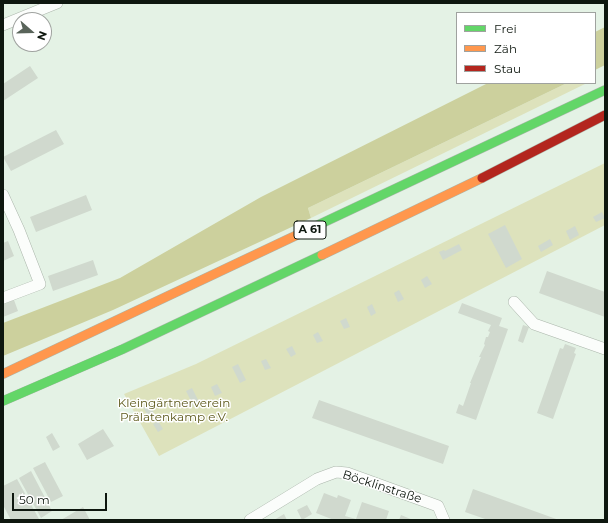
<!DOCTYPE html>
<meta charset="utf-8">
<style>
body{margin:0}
#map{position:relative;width:608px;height:523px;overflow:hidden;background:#e4f2e5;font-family:Montserrat,sans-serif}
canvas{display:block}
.frame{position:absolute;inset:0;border:4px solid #0e170f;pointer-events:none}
.legend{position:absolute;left:456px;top:12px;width:140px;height:72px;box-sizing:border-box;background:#fff;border:1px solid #9fa29f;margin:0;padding:5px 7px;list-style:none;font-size:12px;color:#0e170f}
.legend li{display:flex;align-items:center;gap:8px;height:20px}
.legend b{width:20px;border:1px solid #9fa29f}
.north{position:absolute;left:12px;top:12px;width:40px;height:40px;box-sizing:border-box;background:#fff;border:1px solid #9fa29f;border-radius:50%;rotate:110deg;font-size:11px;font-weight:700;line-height:16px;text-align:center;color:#0e170f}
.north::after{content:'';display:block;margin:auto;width:14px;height:18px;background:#59645a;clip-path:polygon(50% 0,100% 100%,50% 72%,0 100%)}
.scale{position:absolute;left:12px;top:493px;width:95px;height:18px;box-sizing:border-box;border:2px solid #0e170f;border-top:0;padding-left:5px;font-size:12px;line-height:14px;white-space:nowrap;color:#0e170f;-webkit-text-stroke:3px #fff;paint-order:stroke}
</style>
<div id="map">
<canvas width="608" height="523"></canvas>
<div class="frame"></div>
<ul class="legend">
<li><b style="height:5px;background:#63d668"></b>Frei</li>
<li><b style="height:5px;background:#ff974d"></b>Zäh</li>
<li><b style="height:5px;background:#b3261e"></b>Stau</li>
</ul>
<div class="north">N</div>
<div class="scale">50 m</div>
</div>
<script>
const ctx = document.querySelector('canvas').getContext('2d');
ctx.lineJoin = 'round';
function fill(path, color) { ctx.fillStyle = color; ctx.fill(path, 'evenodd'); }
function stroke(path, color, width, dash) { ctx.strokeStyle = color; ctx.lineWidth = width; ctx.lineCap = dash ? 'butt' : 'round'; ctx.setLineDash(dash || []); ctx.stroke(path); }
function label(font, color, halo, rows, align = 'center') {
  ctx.font = font + ' Montserrat,sans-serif'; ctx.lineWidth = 3; ctx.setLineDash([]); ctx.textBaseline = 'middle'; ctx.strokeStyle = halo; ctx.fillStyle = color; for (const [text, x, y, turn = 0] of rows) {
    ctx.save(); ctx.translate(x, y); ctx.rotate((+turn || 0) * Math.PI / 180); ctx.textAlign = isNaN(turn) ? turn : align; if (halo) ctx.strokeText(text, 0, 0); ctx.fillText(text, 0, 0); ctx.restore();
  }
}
fill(new Path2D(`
 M567 83H587L311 218 308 208Z
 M605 163V225L159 456 124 394 196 364Z`), '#dde2bc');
fill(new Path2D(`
 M605 27V65L595 70V32Z
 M488 83H567L308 208 311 218 113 310 3 356V323L120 278 261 197Z`), '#ccd09d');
fill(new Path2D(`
 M30 66 38 78 3 101V84Z
 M56 130 64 144 11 171 3 157Z
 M86 195 92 210 36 232 30 217Z
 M602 212 605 218 596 222 593 217Z
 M505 225 522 259 506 268 488 234Z
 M575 226 579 235 570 240 566 231Z
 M550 239 553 245 541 252 538 246Z
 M8 241 14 256 3 261V243Z
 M459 244 462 250 443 260 439 252 444 250 445 251Z
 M93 260 98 275 53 291 48 276Z
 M547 271 605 292V317L539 293Z
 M427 276 432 284 425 288 421 280Z
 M399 290 404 299 398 302 394 293Z
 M14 300 18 311 3 317V304Z
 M462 303 502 318 499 326 508 329 476 420 456 413 459 404 463 406 471 383H470L481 357H479L485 345 484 344 486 337H488L490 332 488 331 491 325 458 313Z
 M372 304 376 313 371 316 367 307Z
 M346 318 350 327 344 329 340 321Z
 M523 325 529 327 523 343 518 341Z
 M318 332 323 341 317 343 313 335Z
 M565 344 576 348 574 353 576 354 553 419 537 413 560 348 563 349Z
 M292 346 296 354 291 357 286 349Z
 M266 359 271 368 265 370 261 361Z
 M238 364 246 380 240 383 232 367Z
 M217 384 222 393 215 396 211 387Z
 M192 388 200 404 194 407 186 391Z
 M319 400 449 446 443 464 312 418Z
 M149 404 154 413 148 416 143 407Z
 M158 421 163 429 158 432 153 424Z
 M103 429 114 446 87 460 78 444Z
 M52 433 60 447 53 451 46 437Z
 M45 462 63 496 51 502 33 468Z
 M31 471 52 511 41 518 19 478Z
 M17 479 39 519 37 520H11L3 505V486Z
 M473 489 559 520H488L465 512Z
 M324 493 337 498 338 495 351 500 345 516 356 519 362 502 389 511 386 520H334L316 513Z
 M307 505 312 514 302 520 297 510Z
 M83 507 90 520H61Z
 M284 514 287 520H274Z
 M401 515 413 520H399Z`), '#d0d9ce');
const street = new Path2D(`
 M3 25 57 3
 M3 195 19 230 40 284 3 298
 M514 302 534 324 605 349
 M250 520 317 479 336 472 347 473 438 506 444 520`);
const fast = new Path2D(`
 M299 234 605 90
 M3 401 123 349 322 255`);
const slow = new Path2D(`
 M322 255 482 178
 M3 374 299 234`);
const jam = new Path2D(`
 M482 178 605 115`);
stroke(street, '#abb6ab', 12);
stroke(fast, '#abb6ab', 10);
stroke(slow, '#abb6ab', 10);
stroke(jam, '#abb6ab', 10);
stroke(street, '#fbfdfb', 11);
stroke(fast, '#63d668', 9);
stroke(slow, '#ff974d', 9);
stroke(jam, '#b3261e', 9);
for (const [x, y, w] of [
 [310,230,32]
]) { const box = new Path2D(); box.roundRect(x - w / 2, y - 9, w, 18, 3); ctx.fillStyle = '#fff'; ctx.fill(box); stroke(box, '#0e170f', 1); }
label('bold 11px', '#0e170f', null, [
 ["A 61",310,230]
]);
label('12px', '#5d591b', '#fff', [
 ["Kleingärtnerverein",174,403],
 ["Prälatenkamp e.V.",174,417]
]);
label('12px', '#0e170f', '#fff', [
 ["Böcklinstraße",382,487,18]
]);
</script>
